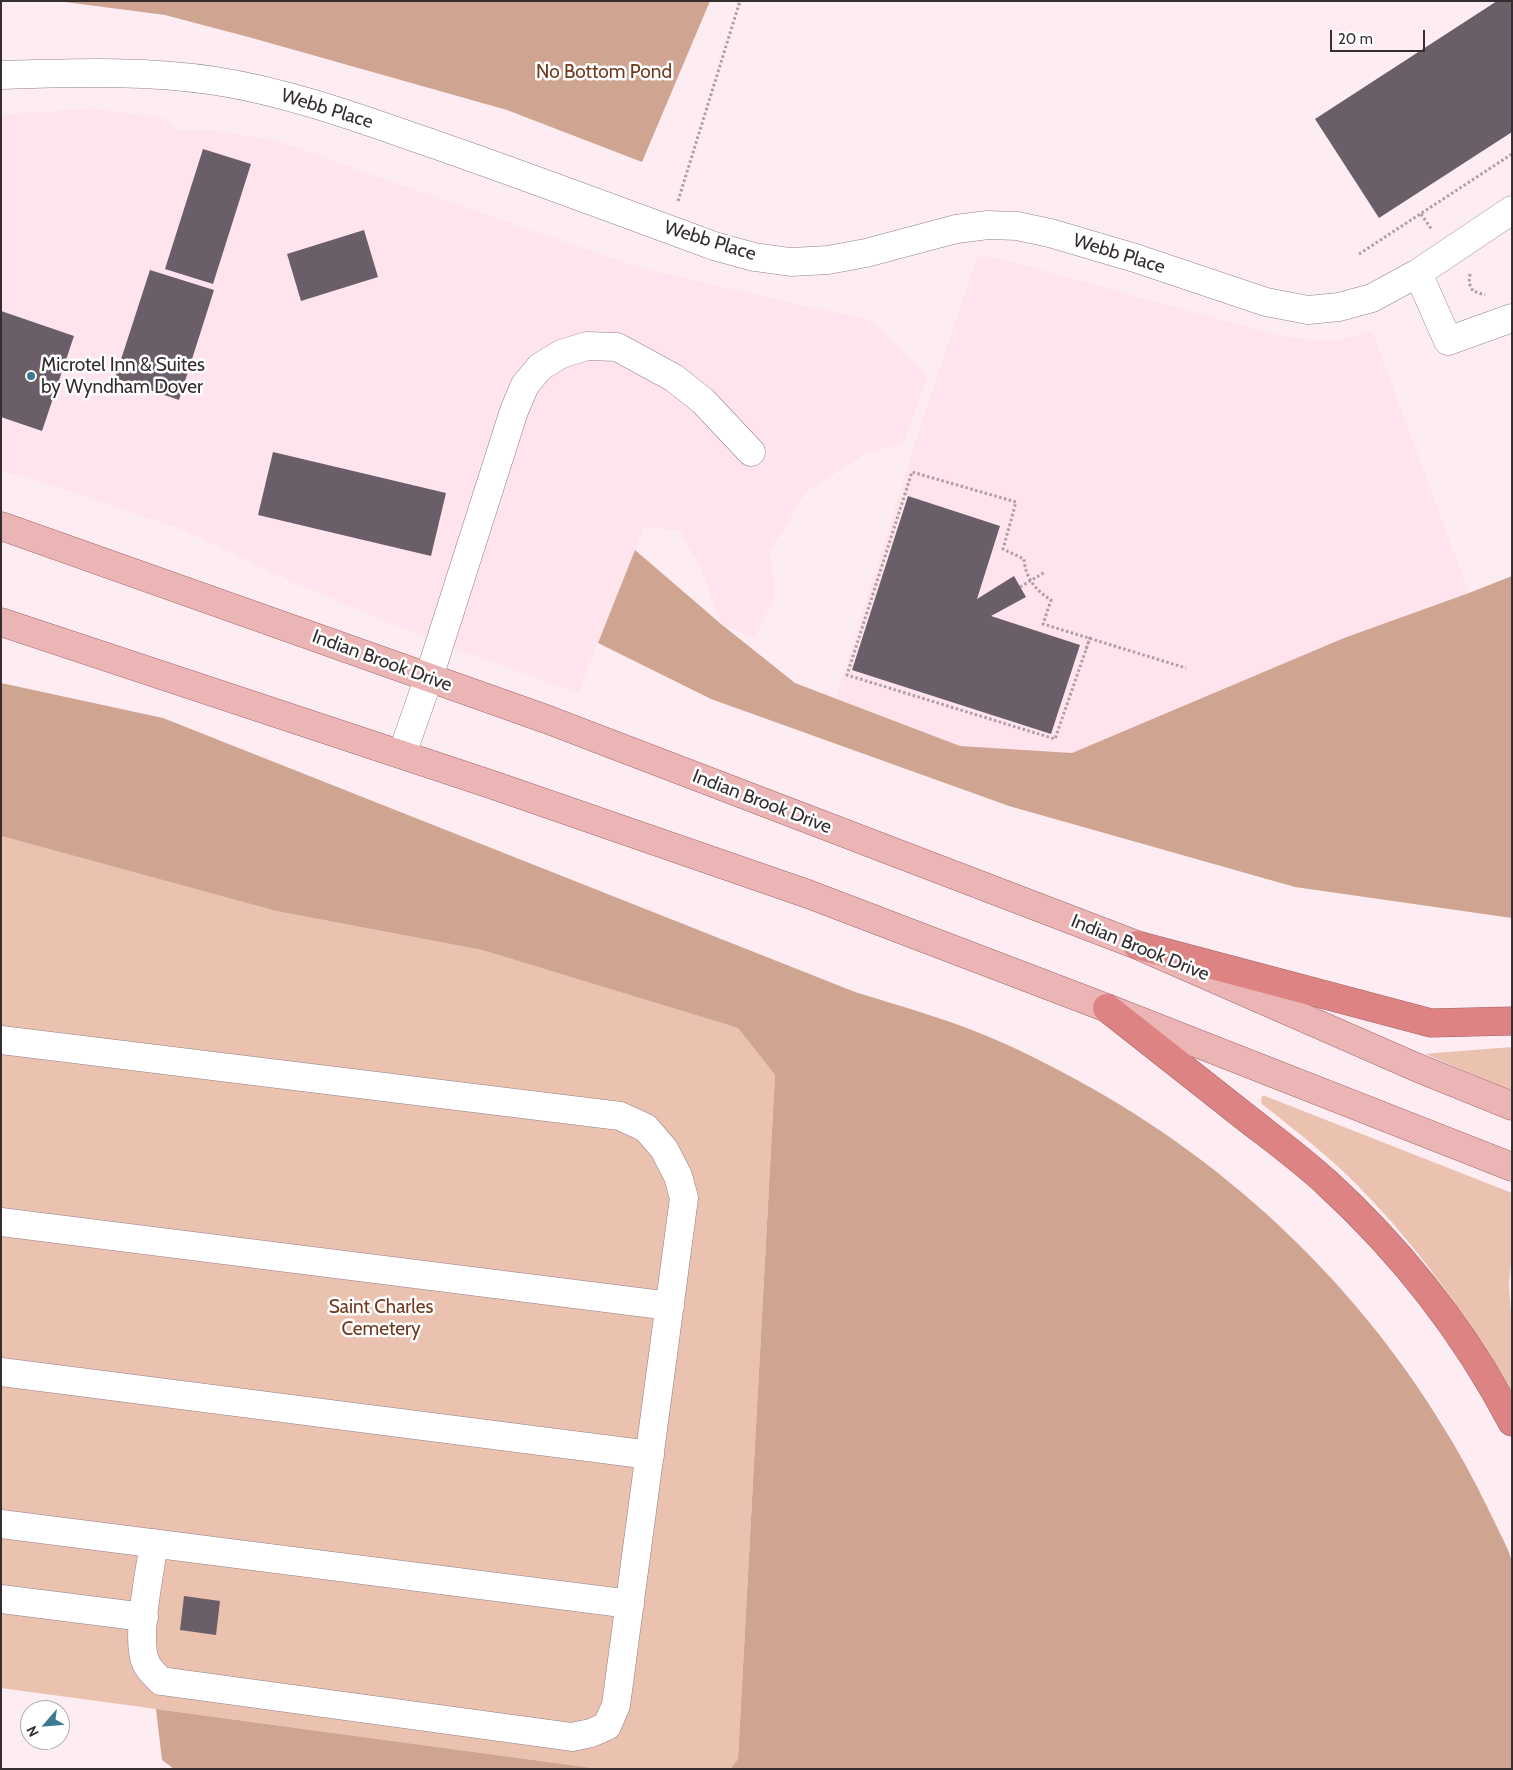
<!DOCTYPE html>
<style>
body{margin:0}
#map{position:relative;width:1513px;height:1770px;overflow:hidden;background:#fdedf3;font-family:Cabin,sans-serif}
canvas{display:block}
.frame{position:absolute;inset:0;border:2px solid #352d30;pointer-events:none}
.north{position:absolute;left:20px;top:1700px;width:50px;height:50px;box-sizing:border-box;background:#fff;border:1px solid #aeabac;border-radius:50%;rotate:243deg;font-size:14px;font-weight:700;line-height:20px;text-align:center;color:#352d30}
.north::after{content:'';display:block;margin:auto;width:18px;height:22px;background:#3c798f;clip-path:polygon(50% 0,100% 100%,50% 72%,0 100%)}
.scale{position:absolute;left:1330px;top:30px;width:95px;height:22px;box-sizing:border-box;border:2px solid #352d30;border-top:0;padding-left:6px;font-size:15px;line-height:18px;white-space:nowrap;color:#352d30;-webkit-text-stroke:4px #fff;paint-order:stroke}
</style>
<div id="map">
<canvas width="1513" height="1770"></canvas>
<div class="frame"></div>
<div class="north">N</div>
<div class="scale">20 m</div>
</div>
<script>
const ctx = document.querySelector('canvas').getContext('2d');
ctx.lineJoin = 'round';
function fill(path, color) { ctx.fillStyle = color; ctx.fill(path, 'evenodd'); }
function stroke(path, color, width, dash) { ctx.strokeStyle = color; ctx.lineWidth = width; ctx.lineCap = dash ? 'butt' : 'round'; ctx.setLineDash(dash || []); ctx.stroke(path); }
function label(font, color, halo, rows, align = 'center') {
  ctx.font = font + ' Cabin,sans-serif'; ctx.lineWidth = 5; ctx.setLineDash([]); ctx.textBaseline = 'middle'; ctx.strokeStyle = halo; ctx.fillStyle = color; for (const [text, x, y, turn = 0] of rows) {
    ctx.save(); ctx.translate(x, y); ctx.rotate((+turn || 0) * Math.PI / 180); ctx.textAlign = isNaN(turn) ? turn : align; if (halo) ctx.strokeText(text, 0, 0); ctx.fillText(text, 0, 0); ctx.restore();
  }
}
fill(new Path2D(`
 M94 109 163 118 179 131 207 130 275 140 378 177 643 269 872 321 928 376 903 444 866 453 806 492 770 552 775 595 755 638 721 624 700 566 680 531 644 527 578 693 422 636 311 590 183 530 65 489 1 471V114Z
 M977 257H993L1276 335 1310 340H1342L1372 331 1469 593 1344 638 1072 753 960 746 836 698 913 450Z`), '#ffe3ed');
fill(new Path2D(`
 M1 836 276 911 482 950 738 1028 775 1075 738 1759 730 1769H600L1 1688Z
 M1512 1047V1091L1425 1054 1435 1053Z
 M1262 1096H1265L1512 1193V1255L1509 1285 1512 1325V1391C1469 1319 1419 1248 1360 1188 1330 1157 1296 1131 1262 1104L1261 1102Z`), '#ebc2af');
fill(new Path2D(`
 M57 1H710L642 162 507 110 252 38 165 15Z
 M635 550 721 624 795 683 960 746 1072 753 1344 638 1469 593 1512 576V918L1295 887 1009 806 711 699 598 643Z
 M1 683 163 718 855 992C897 1005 940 1017 982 1034 1014 1047 1046 1063 1077 1080 1232 1164 1364 1290 1453 1443 1469 1470 1483 1498 1497 1527 1502 1538 1510 1551 1512 1563 1513 1582 1512 1609 1512 1629 1512 1676 1512 1722 1512 1769H730L738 1759 775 1075 738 1028 482 950 276 911 1 836Z
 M156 1709 600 1769H174L162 1760Z`), '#cfa491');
fill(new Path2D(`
 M1497 1H1512V132L1379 218 1315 119Z
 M203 149 251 164 213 284 165 269Z
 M364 230 378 277 301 301 287 254Z
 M150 270 214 290 179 400 115 378Z
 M1 311 74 336 42 431 1 417Z
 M273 452 446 493 431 556 258 515Z
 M908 496 1000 526 977 599 1014 576 1026 597 991 616 1080 645 1051 734 852 670Z
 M184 1596 220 1601 216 1635 180 1630Z`), '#6a5e69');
const minor = new Path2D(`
 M1 75C73 73 145 70 216 81 286 92 353 116 419 139 518 173 616 210 714 246L754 257 791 262 828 260 866 253 956 229 988 225 1017 226 1050 233 1135 258 1266 302 1308 310 1339 307 1372 298 1418 273 1512 210
 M1418 273 1448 341 1512 318
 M402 754 429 677 514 411 525 385 540 367 561 354 587 346 617 347 674 378 703 401 751 452
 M1 1040 620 1116 646 1128 664 1149 678 1176 684 1198 616 1705 607 1726 591 1733 572 1737 161 1681C156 1676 149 1670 146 1663 135 1639 150 1572 154 1543
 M1 1222 670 1306
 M1 1372 650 1455
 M1 1524 630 1604
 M1 1599 144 1617`);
const major = new Path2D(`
 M1 526 546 719 1137 945 1418 1068 1512 1106
 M1 622 490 784 808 894 1107 1008 1512 1167`);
const highway = new Path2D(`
 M1137 945 1431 1023 1512 1021
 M1107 1008C1153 1044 1199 1080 1244 1116 1272 1138 1301 1159 1327 1183 1401 1251 1465 1332 1512 1422`);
stroke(minor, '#928087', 29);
stroke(major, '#a26567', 29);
stroke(highway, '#a26567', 29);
stroke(new Path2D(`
 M678 201 740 1
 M1421 214 1432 230
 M1359 254 1512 154
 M1470 274 1469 283 1473 291 1485 295
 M1020 587 1045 572
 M1086 649 1090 638 1055 739 847 675 912 472 1016 502 1003 549 1024 559C1025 577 1036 591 1051 600L1043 624 1186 668`), '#ac9fa4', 3, [2.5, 2.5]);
stroke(minor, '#fff', 28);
stroke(major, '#ebb5b5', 28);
stroke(highway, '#dd8384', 28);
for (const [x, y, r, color] of [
 [31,376,5,"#3c798f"]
]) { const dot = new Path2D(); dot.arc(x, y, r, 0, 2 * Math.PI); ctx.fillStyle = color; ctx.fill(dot); stroke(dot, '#fff', 2); }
label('19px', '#70381d', '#fff', [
 ["No Bottom Pond",604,72],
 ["Saint Charles",381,1307],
 ["Cemetery",381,1329]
]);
label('19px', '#352d30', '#fff', [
 ["Webb Place",327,109,17],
 ["Webb Place",710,241,17],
 ["Webb Place",1119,254,17],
 ["Indian Brook Drive",382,661,20],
 ["Indian Brook Drive",762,802,21],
 ["Indian Brook Drive",1140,948,22]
]);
label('19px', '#352d30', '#fff', [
 ["Microtel Inn & Suites",41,365],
 ["by Wyndham Dover",41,387]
], 'left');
</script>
